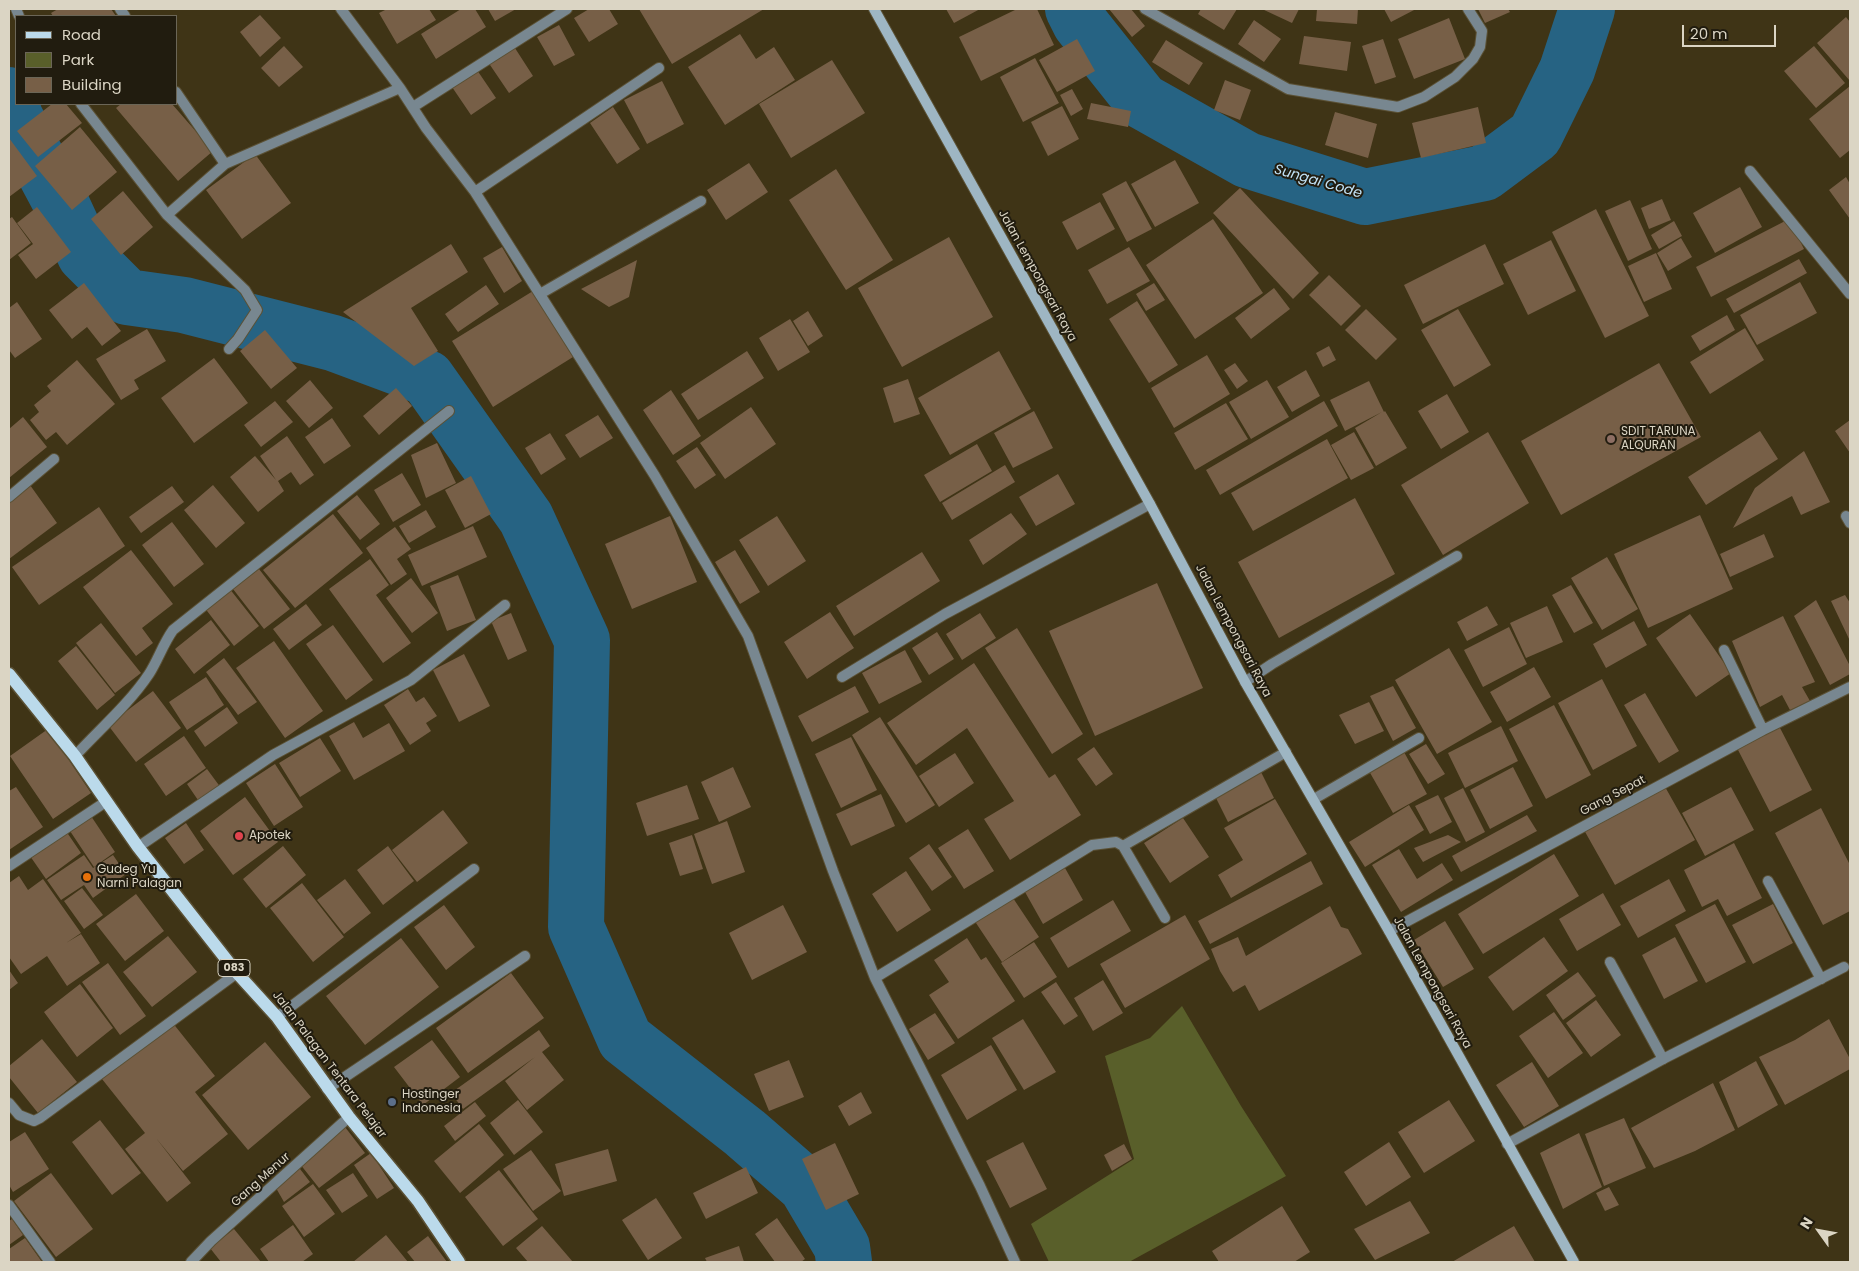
<!DOCTYPE html>
<style>
body{margin:0}
#map{position:relative;width:1859px;height:1271px;overflow:hidden;background:#3f3416;font-family:Poppins,sans-serif}
canvas{display:block}
.frame{position:absolute;inset:0;border:10px solid #dbd5c4;pointer-events:none}
.legend{position:absolute;left:15px;top:15px;width:162px;height:90px;box-sizing:border-box;background:#211c0f;border:1px solid #6b6657;margin:0;padding:6px 9px;list-style:none;font-size:15px;color:#dbd5c4}
.legend li{display:flex;align-items:center;gap:10px;height:25px}
.legend b{width:25px;border:1px solid #6b6657}
.north{position:absolute;left:1794px;top:1206px;width:50px;height:50px;-webkit-text-stroke:4px #211c0f;paint-order:stroke;rotate:302deg;font-size:14px;font-weight:700;line-height:20px;text-align:center;color:#dbd5c4}
.north::after{content:'';display:block;margin:auto;width:18px;height:22px;background:#dbd5c4;clip-path:polygon(50% 0,100% 100%,50% 72%,0 100%)}
.scale{position:absolute;left:1682px;top:25px;width:94px;height:22px;box-sizing:border-box;border:2px solid #dbd5c4;border-top:0;padding-left:6px;font-size:15px;line-height:18px;white-space:nowrap;color:#dbd5c4;-webkit-text-stroke:4px #211c0f;paint-order:stroke}
</style>
<div id="map">
<canvas width="1859" height="1271"></canvas>
<div class="frame"></div>
<ul class="legend">
<li><b style="height:6px;background:#bbdaeb"></b>Road</li>
<li><b style="height:14px;background:#595f2a"></b>Park</li>
<li><b style="height:14px;background:#775f47"></b>Building</li>
</ul>
<div class="north">N</div>
<div class="scale">20 m</div>
</div>
<script>
const ctx = document.querySelector('canvas').getContext('2d');
ctx.lineJoin = 'round';
function fill(path, color) { ctx.fillStyle = color; ctx.fill(path, 'evenodd'); }
function stroke(path, color, width, dash) { ctx.strokeStyle = color; ctx.lineWidth = width; ctx.lineCap = dash ? 'butt' : 'round'; ctx.setLineDash(dash || []); ctx.stroke(path); }
function label(font, color, halo, rows, align = 'center') {
  ctx.font = font + ' Poppins,sans-serif'; ctx.lineWidth = 4; ctx.setLineDash([]); ctx.textBaseline = 'middle'; ctx.strokeStyle = halo; ctx.fillStyle = color; for (const [text, x, y, turn = 0] of rows) {
    ctx.save(); ctx.translate(x, y); ctx.rotate((+turn || 0) * Math.PI / 180); ctx.textAlign = isNaN(turn) ? turn : align; if (halo) ctx.strokeText(text, 0, 0); ctx.fillText(text, 0, 0); ctx.restore();
  }
}
fill(new Path2D(`
 M1182 1006 1241 1106 1286 1176 1129 1262H1049L1031 1224 1134 1159 1105 1056 1150 1038Z`), '#595f2a');
stroke(new Path2D(`
 M1073 9 1080 23 1142 101 1247 160 1365 197 1484 173 1535 135 1567 70 1587 9
 M9 95 15 117 61 203 85 255 127 297 184 305 333 343 427 378 526 518 582 640 576 927 625 1039 745 1133 806 1186 842 1247 844 1262`), '#266383', 56);
fill(new Path2D(`
 M58 9H111L116 16H53L51 13Z
 M387 9H429L436 20 397 44 379 13Z
 M461 9H475L486 27 436 59 421 34Z
 M488 9H516L495 21Z
 M589 9H609L618 24 589 42 574 18Z
 M639 9H764L672 64Z
 M946 9H980L954 23Z
 M1017 9H1037L1054 45 981 81 959 37Z
 M1109 9H1131L1145 26 1132 37Z
 M1201 9H1237L1224 30 1198 14Z
 M1262 9H1299L1292 23Z
 M1317 9H1358L1357 24 1316 21Z
 M1384 9H1416L1391 22Z
 M1478 9H1508L1510 12 1485 23Z
 M260 15 281 38 260 57 240 32Z
 M1846 17 1850 22V81L1817 43Z
 M1449 18 1465 59 1414 79 1398 39Z
 M1254 20 1281 39 1264 62 1238 44Z
 M559 25 575 55 554 66 537 37Z
 M740 34 756 59 774 47 795 80 725 125 688 67Z
 M1304 36 1351 42 1347 71 1299 64Z
 M1077 39 1095 71 1057 92 1039 60Z
 M1383 39 1396 77 1375 84 1362 46Z
 M1166 40 1203 63 1189 85 1152 62Z
 M513 45 533 76 509 93 488 62Z
 M284 46 303 67 279 87 261 68Z
 M1814 46 1845 83 1816 108 1784 71Z
 M1035 58 1059 103 1023 122 1000 77Z
 M832 60 865 113 791 158 759 104Z
 M477 70 496 98 471 115 452 87Z
 M1225 80 1251 90 1240 120 1214 110Z
 M662 81 684 124 647 144 624 100Z
 M1850 86V150L1840 158 1809 119Z
 M1072 89 1083 109 1071 116 1060 95Z
 M1091 103 1131 111 1128 127 1087 119Z
 M52 104H66L82 123 38 157 17 131Z
 M121 104H172L213 151 178 181 116 108Z
 M1062 106 1079 139 1048 156 1031 122Z
 M613 107 640 149 617 164 590 123Z
 M1478 107 1486 143 1421 158 1412 123Z
 M1335 112 1377 124 1368 158 1325 145Z
 M80 127 117 172 72 210 35 166Z
 M9 138 37 176 9 197Z
 M255 154 291 203 242 239 206 190Z
 M1175 160 1199 203 1155 227 1131 184Z
 M749 163 768 192 726 220 707 190Z
 M836 169 893 260 846 290 789 200Z
 M1846 177 1850 184V219L1829 190Z
 M1126 181 1152 229 1127 242 1102 194Z
 M1740 187 1762 227 1715 253 1693 213Z
 M1240 188 1319 273 1293 299 1213 213Z
 M123 191 153 227 121 255 91 219Z
 M1662 199 1671 220 1649 229 1641 208Z
 M1630 200 1652 249 1628 261 1605 211Z
 M1100 202 1115 229 1077 250 1062 222Z
 M37 207 71 252 36 279 18 255 33 244 17 223Z
 M1596 209 1649 316 1605 338 1552 232Z
 M12 217 31 243 9 260V219Z
 M1213 219 1263 293 1195 339 1146 265Z
 M1789 219 1804 249 1711 297 1696 267Z
 M1674 221 1682 236 1659 249 1651 235Z
 M949 237 993 317 902 367 858 288Z
 M1681 238 1692 257 1668 271 1657 253Z
 M1551 240 1576 291 1528 315 1503 264Z
 M451 244 468 272 411 308 438 351 414 366 343 312Z
 M1485 244 1504 284 1423 324 1404 285Z
 M502 247 522 281 504 293 483 258Z
 M1129 247 1150 281 1107 304 1088 270Z
 M1656 253 1672 289 1644 302 1628 266Z
 M1799 259 1807 273 1734 313 1726 299Z
 M637 260 629 297 609 307 581 289Z
 M1329 275 1361 306 1341 326 1309 295Z
 M1800 282 1817 313 1757 345 1740 315Z
 M84 283 121 331 102 346 87 327 72 339 49 310Z
 M1154 283 1165 300 1146 311 1136 294Z
 M486 285 499 304 458 332 445 314Z
 M1274 288 1290 309 1251 339 1235 318Z
 M533 291 573 357 493 407 452 341Z
 M1137 301 1178 365 1149 383 1109 319Z
 M17 302 42 339 15 358 9 350V308Z
 M1366 309 1397 339 1376 360 1345 330Z
 M1458 309 1491 365 1454 387 1421 330Z
 M808 311 823 336 808 346 793 321Z
 M1727 315 1735 330 1700 351 1691 336Z
 M790 319 810 352 778 371 759 338Z
 M1745 328 1764 360 1710 394 1690 362Z
 M147 329 166 361 134 380 139 389 121 400 96 359Z
 M265 330 297 368 271 389 240 351Z
 M1329 346 1336 360 1323 367 1316 353Z
 M747 351 764 378 698 420 681 394Z
 M999 351 1031 409 950 455 918 398Z
 M1207 355 1230 394 1174 428 1151 388Z
 M214 358 248 403 194 443 161 398Z
 M77 360 115 404 67 445 56 432 46 440 30 420 39 412 34 405 51 391 47 386Z
 M1235 363 1248 381 1237 389 1224 370Z
 M1659 363 1701 437 1561 515 1521 441Z
 M1306 370 1320 396 1292 412 1277 387Z
 M908 379 920 414 894 423 883 388Z
 M310 380 333 408 309 428 286 401Z
 M1267 380 1289 417 1251 439 1229 402Z
 M1369 381 1384 412 1385 411 1407 448 1376 466 1355 428 1382 412 1345 431 1330 400Z
 M396 388 412 406 379 435 363 416Z
 M671 390 701 436 673 455 643 410Z
 M1447 394 1469 432 1441 449 1418 411Z
 M275 401 293 422 261 447 244 425Z
 M1324 401 1338 426 1220 495 1206 470Z
 M1226 403 1248 439 1195 470 1174 433Z
 M751 407 776 444 725 479 700 443Z
 M1034 411 1053 448 1013 468 994 433Z
 M598 415 613 438 580 458 565 435Z
 M23 417 47 447 9 478V429Z
 M332 418 351 446 324 464 305 437Z
 M1850 420V453L1835 431Z
 M1760 431 1778 459 1706 505 1688 477Z
 M1354 432 1374 468 1351 480 1331 445Z
 M1488 432 1529 503 1443 555 1401 485Z
 M550 433 566 459 541 475 525 448Z
 M287 436 314 475 300 485 291 472 278 481 284 491 258 512 230 477 255 456 276 480 260 456Z
 M1327 439 1348 478 1253 531 1231 493Z
 M437 443 456 483 426 498 411 455Z
 M977 444 992 471 940 502 924 475Z
 M697 447 716 475 695 489 676 461Z
 M1804 451 1830 502 1801 515 1792 496 1733 528 1755 488Z
 M1005 465 1015 482 952 520 942 503Z
 M402 473 421 505 393 522 374 490Z
 M1058 474 1075 504 1036 526 1019 497Z
 M471 476 491 514 465 528 445 490Z
 M30 485 57 523 9 559V501Z
 M213 485 245 523 216 548 184 510Z
 M172 486 184 502 141 533 129 517Z
 M357 495 380 524 360 540 337 511Z
 M1355 498 1395 574 1279 638 1238 562Z
 M99 507 125 546 39 605 12 567Z
 M426 510 436 527 409 543 399 526Z
 M1011 513 1027 534 983 565 969 540Z
 M333 514 363 553 295 608 263 570Z
 M1700 515 1733 589 1648 628 1614 554Z
 M670 516 697 582 632 609 605 544Z
 M777 516 806 561 768 586 739 540Z
 M172 522 204 564 174 587 142 545Z
 M473 526 487 557 422 586 408 555Z
 M395 527 411 549 397 559 407 574 391 585 366 548Z
 M1764 534 1774 557 1730 577 1720 554Z
 M131 550 173 604 142 628 153 643 136 656 83 587Z
 M735 550 760 592 740 604 715 562Z
 M922 552 940 581 854 636 836 606Z
 M1607 557 1638 609 1602 630 1571 578Z
 M370 559 389 585 376 595 411 643 383 663 329 589Z
 M259 569 290 609 264 629 233 589Z
 M458 575 476 620 447 631 430 586Z
 M411 578 438 613 412 633 386 598Z
 M1157 583 1203 688 1095 736 1049 631Z
 M1571 585 1593 623 1574 633 1552 595Z
 M229 588 259 626 234 646 204 607Z
 M1845 595 1850 603V641L1831 601Z
 M1816 600 1850 666V674L1830 685 1794 616Z
 M306 604 322 625 289 650 273 629Z
 M1487 606 1498 625 1467 641 1457 622Z
 M1547 606 1563 642 1526 658 1510 623Z
 M830 612 854 648 807 679 784 642Z
 M511 613 527 651 508 660 491 621Z
 M980 613 996 638 962 660 946 634Z
 M1690 614 1731 673 1696 697 1656 638Z
 M1783 616 1815 682 1802 687 1810 701 1790 710 1782 695 1760 707 1732 641Z
 M211 620 230 645 194 674 175 649Z
 M1634 621 1647 645 1606 668 1593 644Z
 M101 623 141 673 115 693 76 643Z
 M333 625 373 680 346 700 306 644Z
 M1509 627 1527 664 1483 687 1464 650Z
 M1017 628 1083 734 1052 754 985 648Z
 M937 632 954 659 929 675 912 648Z
 M274 641 323 711 285 738 236 668Z
 M76 646 115 695 97 710 58 661Z
 M1449 648 1492 722 1437 754 1395 680Z
 M905 650 922 682 879 704 862 673Z
 M464 654 490 706 459 722 433 670Z
 M224 658 257 702 238 715 206 672Z
 M974 663 1049 778 1055 774 1081 815 1010 860 984 819 1014 801 967 728 916 765 887 723Z
 M1534 667 1551 697 1507 722 1490 692Z
 M206 677 224 705 187 730 169 702Z
 M1602 679 1637 746 1593 770 1558 703Z
 M855 686 869 712 812 742 798 716Z
 M1393 686 1416 728 1393 741 1370 696Z
 M408 689 416 702 424 697 437 716 426 723 431 731 410 745 384 705Z
 M153 691 181 728 136 762 108 725Z
 M1645 693 1679 751 1659 763 1624 705Z
 M1369 702 1384 731 1355 744 1339 715Z
 M1554 705 1591 775 1546 799 1509 729Z
 M227 707 238 723 205 747 194 731Z
 M880 717 935 805 906 823 852 735Z
 M354 722 363 738 389 723 405 751 354 780 329 736Z
 M1501 726 1518 761 1465 788 1448 753Z
 M1779 726 1812 790 1770 812 1737 748Z
 M48 729 91 793 53 819 10 756Z
 M184 736 206 768 166 796 144 764Z
 M851 737 877 790 841 808 815 754Z
 M320 738 341 771 300 797 279 763Z
 M1426 744 1445 774 1428 784 1409 754Z
 M1094 747 1113 774 1096 786 1077 759Z
 M1404 752 1427 794 1393 813 1369 771Z
 M955 753 974 783 939 807 919 776Z
 M275 764 303 807 274 826 246 783Z
 M733 767 751 807 719 822 701 782Z
 M1513 767 1533 806 1490 829 1470 790Z
 M207 769 221 788 200 803 187 784Z
 M1260 770 1274 798 1228 822 1214 794Z
 M687 785 699 819 647 836 636 803Z
 M1664 785 1695 840 1615 885 1584 830Z
 M16 787 43 827 9 850V791Z
 M1731 787 1754 830 1705 856 1682 813Z
 M1463 788 1485 832 1466 842 1444 798Z
 M881 794 895 826 851 846 836 814Z
 M1438 795 1452 822 1430 834 1415 806Z
 M245 797 278 842 233 875 200 831Z
 M1275 799 1307 854 1231 898 1218 875 1243 860 1224 828Z
 M1409 805 1424 830 1365 867 1349 842Z
 M1821 808 1850 865V911L1823 925 1775 833Z
 M443 810 468 843 417 882 392 850Z
 M1527 815 1537 831 1461 872 1452 856Z
 M91 816 115 852 94 867 70 831Z
 M1183 818 1209 857 1170 883 1144 843Z
 M727 821 745 872 712 884 694 834Z
 M186 823 204 850 184 864 165 838Z
 M968 829 994 871 964 889 938 848Z
 M66 831 81 853 46 879 30 856Z
 M692 835 703 869 680 876 669 843Z
 M1448 835 1461 842 1423 862 1414 848Z
 M1734 843 1762 898 1727 916 1718 899 1702 907 1684 870Z
 M929 844 952 877 932 891 909 858Z
 M283 846 306 875 266 908 243 879Z
 M388 846 414 881 383 905 357 870Z
 M1399 849 1417 879 1442 863 1453 880 1401 912 1372 865Z
 M1554 854 1579 896 1483 954 1458 914Z
 M84 855 93 868 113 855 126 874 93 898 84 885 61 900 47 880Z
 M1311 861 1323 884 1210 944 1198 921Z
 M1065 868 1083 900 1043 924 1025 892Z
 M906 871 931 910 897 932 872 894Z
 M19 876 28 890 43 879 81 933 66 943 81 934 100 963 67 986 47 956 21 974 9 957V883Z
 M345 879 371 913 344 934 317 900Z
 M1669 879 1686 911 1638 938 1620 906Z
 M302 883 344 937 313 962 270 908Z
 M82 888 103 915 84 929 64 901Z
 M1603 893 1621 925 1577 951 1559 919Z
 M136 894 164 931 125 961 96 924Z
 M1011 895 1039 937 1002 962 974 920Z
 M1113 900 1131 931 1068 968 1050 938Z
 M1715 904 1746 962 1706 983 1675 925Z
 M1773 904 1793 943 1753 964 1732 925Z
 M444 905 475 947 446 970 414 927Z
 M783 905 807 952 752 980 729 933Z
 M1330 906 1341 927 1348 929 1362 954 1259 1011 1245 985 1233 992 1220 971 1211 949 1238 937 1246 956Z
 M1185 915 1210 959 1125 1008 1100 964Z
 M1445 921 1474 969 1443 987 1414 940Z
 M168 936 197 972 152 1007 123 972Z
 M1544 937 1568 971 1513 1011 1488 977Z
 M1675 937 1698 981 1664 999 1642 955Z
 M401 938 439 987 365 1045 326 996Z
 M967 938 981 960 986 957 1015 1001 958 1039 929 995 949 982 934 960Z
 M1034 942 1057 977 1024 998 1001 963Z
 M108 963 146 1016 120 1035 82 982Z
 M9 970 18 983 9 990Z
 M1578 972 1596 996 1563 1020 1546 995Z
 M511 973 544 1018 468 1073 436 1028Z
 M1103 980 1123 1013 1093 1031 1074 998Z
 M1056 982 1078 1016 1064 1025 1041 992Z
 M80 984 113 1028 77 1057 44 1012Z
 M1596 1000 1621 1035 1591 1057 1566 1023Z
 M1554 1012 1583 1053 1548 1078 1519 1036Z
 M935 1013 955 1043 928 1060 909 1029Z
 M1023 1019 1056 1072 1024 1090 992 1038Z
 M1829 1019 1850 1059V1069L1785 1105 1759 1057 1795 1040Z
 M172 1022 215 1076 195 1092 228 1134 183 1171 156 1138 191 1183 167 1202 125 1149 145 1133 102 1079Z
 M539 1030 550 1046 542 1052 564 1080 527 1110 505 1081 535 1057 463 1109 451 1093Z
 M42 1039 77 1082 38 1113 9 1077V1066Z
 M432 1040 460 1077 423 1105 394 1067Z
 M265 1042 311 1097 248 1150 202 1095Z
 M991 1045 1017 1090 967 1120 941 1075Z
 M789 1060 804 1097 769 1111 754 1074Z
 M1756 1061 1778 1105 1738 1128 1719 1082Z
 M1532 1062 1559 1106 1524 1127 1496 1085Z
 M1713 1083 1735 1130 1695 1151 1654 1168 1631 1128Z
 M861 1092 872 1113 849 1126 838 1106Z
 M518 1100 543 1132 514 1155 490 1123Z
 M1449 1100 1475 1141 1424 1173 1398 1132Z
 M475 1102 486 1116 455 1141 444 1126Z
 M1624 1118 1646 1168 1604 1186 1585 1134Z
 M100 1120 141 1173 112 1195 72 1142Z
 M479 1124 504 1155 460 1193 434 1161Z
 M345 1127 365 1153 319 1188 300 1164Z
 M25 1132 49 1169 13 1192 9 1185V1142Z
 M1579 1133 1602 1187 1563 1209 1540 1153Z
 M1023 1142 1047 1189 1010 1208 986 1161Z
 M1389 1142 1411 1177 1366 1206 1344 1172Z
 M835 1143 859 1194 826 1210 802 1159Z
 M1124 1144 1132 1159 1112 1171 1104 1155Z
 M608 1149 617 1181 564 1196 555 1164Z
 M531 1150 561 1191 533 1211 503 1169Z
 M371 1153 394 1188 377 1199 354 1165Z
 M297 1165 310 1182 284 1202 276 1188Z
 M746 1167 758 1193 706 1219 693 1193Z
 M499 1170 538 1219 503 1246 465 1197Z
 M51 1173 93 1229 56 1257 14 1201Z
 M353 1173 368 1196 342 1213 326 1190Z
 M313 1184 335 1214 304 1237 282 1206Z
 M1609 1187 1619 1205 1605 1211 1596 1193Z
 M656 1198 682 1238 648 1260 622 1220Z
 M1410 1201 1430 1233 1375 1260 1354 1229Z
 M1282 1206 1310 1252 1294 1262H1219L1212 1251Z
 M777 1218 805 1259 801 1262H775L755 1234Z
 M12 1219 23 1235 9 1245V1221Z
 M293 1225 313 1254 302 1262H269L260 1249Z
 M542 1226 573 1262H528L516 1248Z
 M1514 1226 1535 1262H1452Z
 M234 1229 261 1262H221L210 1248Z
 M386 1235 408 1262H353Z
 M428 1236 447 1262H415L407 1252Z
 M25 1238 42 1262H9V1249Z
 M739 1246 744 1262H707L705 1258Z`), '#775f47');
const lane = new Path2D(`
 M1245 682 1272 664 1457 556
 M1768 881 1821 979
 M1610 962 1663 1059
 M9 1103 19 1115 34 1121 40 1118 237 973`);
const street = new Path2D(`
 M16 9 19 16
 M120 9 125 16
 M341 9 400 88 426 128 475 192 655 476 748 636 833 871 875 978 980 1186 1015 1262
 M1145 9 1288 89 1398 107 1424 97 1455 77 1473 59 1480 47 1482 31 1468 9
 M176 92 225 164
 M81 104 167 215 245 290 257 310 238 339 229 349
 M413 107 567 9
 M1750 171 1850 294
 M475 192 659 68
 M167 215 225 164 400 88
 M540 294 701 201
 M9 497 54 459
 M1846 516 1850 523
 M1724 650 1763 730
 M842 677 945 614 1150 504
 M75 756C100 729 129 704 149 674 158 660 163 644 173 630L449 411
 M1314 799 1419 738
 M1123 846 1286 752
 M138 847 273 755 411 680 505 605
 M9 866 107 801
 M1389 931 1763 730 1850 687
 M875 978 1092 845 1116 842 1123 846 1165 918
 M277 1017 474 869
 M327 1089 525 956
 M1507 1144 1663 1059 1844 967
 M9 1205 50 1262
 M191 1262 211 1241 349 1117`);
const secondary = new Path2D(`
 M874 9 1150 504 1245 682 1389 931 1574 1262`);
const primary = new Path2D(`
 M9 674 75 756 138 847 237 973 277 1017 349 1117 418 1201 459 1262`);
stroke(lane, '#5b5135', 12);
stroke(street, '#5b5135', 12);
stroke(secondary, '#5b5135', 12);
stroke(primary, '#5b5135', 15);
stroke(lane, '#788790', 10);
stroke(street, '#788790', 10);
stroke(secondary, '#9eb6c3', 10);
stroke(primary, '#bbdaeb', 12);
for (const [x, y, r, color] of [
 [1611,439,5,"#8d6e63"],
 [239,836,5,"#e0444e"],
 [87,877,5,"#e8710a"],
 [392,1102,5,"#5c6f8a"]
]) { const dot = new Path2D(); dot.arc(x, y, r, 0, 2 * Math.PI); ctx.fillStyle = color; ctx.fill(dot); stroke(dot, '#211c0f', 2); }
for (const [x, y, w] of [
 [234,968,32]
]) { const box = new Path2D(); box.roundRect(x - w / 2, y - 8.5, w, 17, 4); ctx.fillStyle = '#211c0f'; ctx.fill(box); stroke(box, '#dbd5c4', 1); }
label('bold 11px', '#dbd5c4', null, [
 ["083",234,968]
]);
label('12px', '#dbd5c4', '#211c0f', [
 ["Jalan Lempongsari Raya",1037,276,61],
 ["Jalan Lempongsari Raya",1233,631,62],
 ["Gang Sepat",1613,796,-28],
 ["Jalan Lempongsari Raya",1432,983,61],
 ["Jalan Palagan Tentara Pelajar",329,1065,53],
 ["Gang Menur",261,1180,-42]
]);
label('12px', '#dbd5c4', '#211c0f', [
 ["SDIT TARUNA",1621,432],
 ["ALQURAN",1621,446],
 ["Apotek",249,836],
 ["Gudeg Yu",97,870],
 ["Narni Palagan",97,884],
 ["Hostinger",402,1095],
 ["Indonesia",402,1109]
], 'left');
label('italic 14px', '#c2e3f7', '#211c0f', [
 ["Sungai Code",1318,182,16]
]);
</script>
